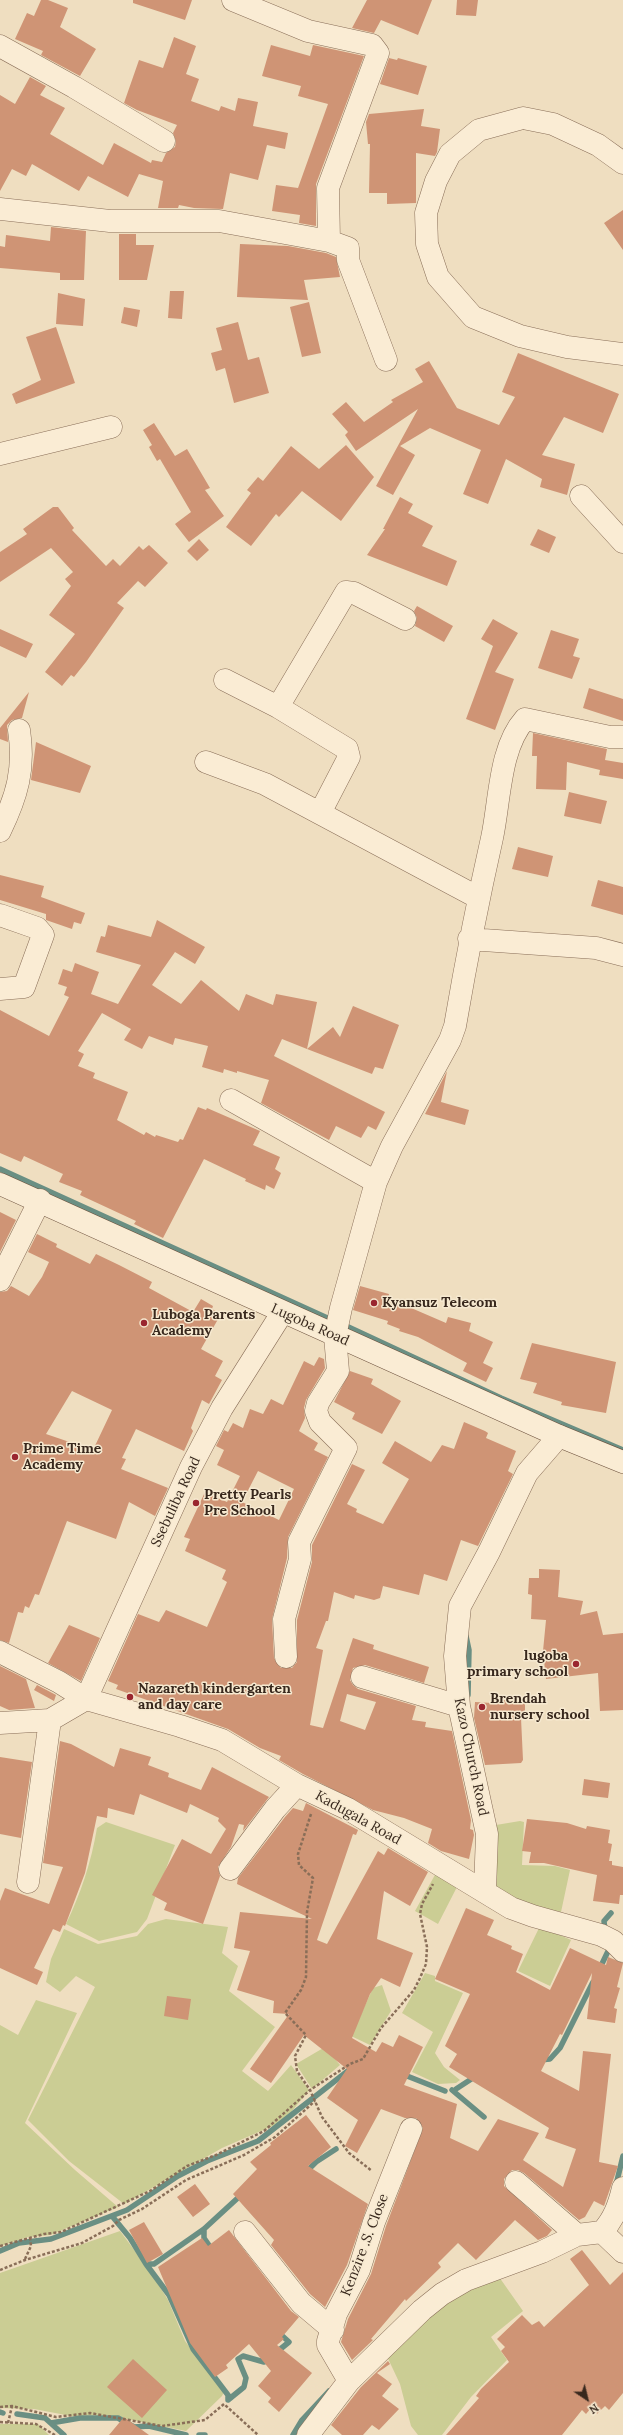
<!DOCTYPE html>
<style>
body{margin:0}
#map{position:relative;width:623px;height:2435px;overflow:hidden;background:#efdec0;font-family:Lora,serif}
canvas{display:block}
.north{position:absolute;left:567px;top:2379px;width:40px;height:40px;-webkit-text-stroke:3px #f6e9d0;paint-order:stroke;rotate:145deg;font-size:11px;font-weight:700;line-height:16px;text-align:center;color:#38281d}
.north::after{content:'';display:block;margin:auto;width:14px;height:18px;background:#38281d;clip-path:polygon(50% 0,100% 100%,50% 72%,0 100%)}
</style>
<div id="map">
<canvas width="623" height="2435"></canvas>
<div class="north">N</div>
</div>
<script>
const ctx = document.querySelector('canvas').getContext('2d');
ctx.lineJoin = 'round';
function fill(path, color) { ctx.fillStyle = color; ctx.fill(path, 'evenodd'); }
function stroke(path, color, width, dash) { ctx.strokeStyle = color; ctx.lineWidth = width; ctx.lineCap = dash ? 'butt' : 'round'; ctx.setLineDash(dash || []); ctx.stroke(path); }
function label(font, color, halo, rows, align = 'center') {
  ctx.font = font + ' Lora,serif'; ctx.lineWidth = 3; ctx.setLineDash([]); ctx.textBaseline = 'middle'; ctx.strokeStyle = halo; ctx.fillStyle = color; for (const [text, x, y, turn = 0] of rows) {
    ctx.save(); ctx.translate(x, y); ctx.rotate((+turn || 0) * Math.PI / 180); ctx.textAlign = isNaN(turn) ? turn : align; if (halo) ctx.strokeText(text, 0, 0); ctx.fillText(text, 0, 0); ctx.restore();
  }
}
fill(new Path2D(`
 M520 1821 524 1822 522 1865 555 1866 570 1870 561 1912 530 1906 496 1888V1825Z
 M106 1822 175 1845 147 1919 137 1932 99 1941 66 1924C81 1893 91 1863 97 1828Z
 M436 1873 458 1885 438 1924 415 1911Z
 M166 1919 228 1927 222 1953 238 1966 229 1991 275 2027 242 2071 268 2091 291 2065 309 2090 284 2121 222 2148 124 2204 69 2161 28 2120 95 1987 76 1976 60 1992 46 1982 51 1959 64 1929 98 1944 137 1936 148 1924Z
 M540 1926 571 1940 550 1986 518 1971Z
 M425 1973 435 1976V1981L463 1993 435 2053 444 2067 460 2080 456 2083 438 2084 412 2072 433 2032 402 2013Z
 M382 1985 391 2011 370 2045 351 2036 373 1988Z
 M36 2000 77 2013 25 2123 75 2170 118 2207 50 2235 28 2237 0 2246V2025L18 2035Z
 M325 2047 340 2065 312 2089 296 2064Z
 M120 2231 150 2271 168 2300 185 2341 224 2392 222 2396 186 2431 108 2415 71 2416 34 2409 0 2408V2273Z
 M497 2274 523 2311 491 2337 507 2360 471 2397 442 2435H418L411 2426 400 2384 384 2350 446 2298Z
 M38 2424 49 2435H0V2424Z`), '#cbcd94');
stroke(new Path2D(`
 M0 1169 334 1321
 M342 1324 501 1398 623 1450
 M466 1636 469 1650 468 1695
 M605 1931 604 1921 611 1913
 M600 1968 610 1947
 M540 2060 550 2059 560 2048 593 1982
 M402 2074 445 2091
 M456 2089 476 2076
 M452 2090 484 2117
 M305 2173 316 2162 336 2149
 M616 2185 623 2156
 M112 2216 130 2238 146 2264H154L204 2229 241 2195
 M204 2229V2238L213 2251
 M0 2251 19 2243 51 2239 127 2210 178 2176 207 2161 258 2141 349 2070
 M146 2264 169 2295 193 2349 228 2395V2400L244 2387 246 2378 238 2359 243 2356 264 2362 267 2356
 M276 2349 278 2351 289 2342 278 2332
 M0 2412 3 2413
 M17 2414 45 2418 64 2435
 M51 2423 80 2418H118L134 2427 149 2426 186 2435
 M199 2435H205
 M293 2435 302 2420 329 2391`), '#6a8f83', 5.5);
fill(new Path2D(`
 M41 0H48L68 8 60 27 96 49 80 76 41 55 43 51 15 39 27 13 34 16Z
 M133 0H192L185 20 133 3Z
 M367 0H432L418 35 381 20 374 33 352 28Z
 M457 0H478L476 16 456 15Z
 M174 37 196 46 186 74 199 79 191 101 219 111 221 106 235 111 238 98 258 102 253 126 288 133 285 149 267 145 258 180 230 173 223 209 194 208 179 205 178 208H158L163 181 139 174 128 197 88 176 79 191 32 164 26 176 12 169 0 191V95L15 104 30 77 46 86 40 95 65 108 50 134 103 165 114 143 151 163 152 160 162 162 166 153 175 147 176 141 173 133 177 125 137 110 124 103 139 60 163 68Z
 M271 45 310 56 313 45 364 56 316 184V226L299 223 300 215 272 211 276 185 298 188 328 104 298 96 301 86 262 76Z
 M389 58 397 60 398 58 427 66 418 95 380 84Z
 M424 109 421 126 440 129 437 152 435 156 416 153V203L387 204V193H369L370 144H368L366 122 369 114Z
 M623 210V250L604 223Z
 M51 227 86 231 84 280H60V273L0 268V246L5 247 6 235 50 241Z
 M119 234H136V245H154L147 280H119Z
 M240 244 288 246 326 253 336 257 340 277 304 280 308 300 237 297Z
 M170 291H184L182 319 168 318Z
 M58 293 85 299 83 326 56 324Z
 M309 302 321 353 302 357 290 307Z
 M124 307 140 310 137 327 121 323Z
 M238 322 248 360 259 357 269 393 234 403 225 368 216 371 211 353 222 350 216 328Z
 M56 327 75 383 16 404 12 394 41 380 26 337Z
 M518 353 619 394 603 433 564 417 542 455 575 464 567 495 540 487 542 479 506 459 488 504 463 494 481 450 430 428 400 446 415 455 393 495 376 486 418 409 356 451 345 435 348 432 332 414 346 402 364 422 393 402 391 400 423 382 415 369 429 361 457 408 499 425 515 397 502 392Z
 M154 423 175 456 187 449 210 488 205 490 224 516 189 542 175 524 191 512 160 459 157 461 149 447 152 445 143 430Z
 M346 445 374 477 341 521 302 491 279 517 276 514 251 546 226 527 251 493 247 490 258 477 263 481 291 446 319 469Z
 M400 497 413 504 408 513 433 526 422 546 457 561 447 586 367 555 385 529H383Z
 M53 507H58L74 528 72 530 106 566 113 559 120 566 139 546 143 550 149 545 168 563 145 587 138 581 117 603 124 608 86 662 74 677 71 675 62 686 45 672 75 634 49 615 71 586 65 579 73 572 51 548 0 582V552L27 534 23 529Z
 M538 529 556 537 549 553 530 545Z
 M199 539 209 550 197 561 187 551Z
 M417 606 453 626 444 642 415 626 417 618 414 611Z
 M493 619 518 633 495 672 514 679 495 730 466 719 493 646 481 639Z
 M0 629 33 644 26 658 0 646Z
 M551 630 579 639 573 656 580 658 572 679 538 668Z
 M589 688 623 699V721L583 708Z
 M29 692 22 718 12 720 7 725 8 742 0 739V728Z
 M533 733 607 749 605 760 623 763V779L599 775 600 770 567 762 566 790 536 789 537 756H532Z
 M36 742 91 766 80 793 31 780Z
 M569 792 607 801 601 824 564 816Z
 M518 847 553 856 548 877 512 869Z
 M0 875 44 886 41 897 85 913 81 924 74 922 72 929 46 920V914L0 900Z
 M598 880 623 887V915L591 906Z
 M157 920 205 947 195 964 175 952 152 985 181 1004 201 980 239 1011 246 994 273 1005 276 994 317 1002 307 1049 282 1039 274 1056 385 1112 376 1130 368 1126 361 1138 336 1126 329 1140 261 1103 269 1080 237 1071V1073L224 1069 223 1073 202 1067 208 1046 175 1038 173 1045 149 1036 142 1049 124 1040 131 1029 102 1013 78 1051 84 1054 78 1066 95 1073 93 1078 128 1092 117 1120 144 1135 146 1132 155 1137 156 1135 178 1142 180 1139 183 1140 198 1107 206 1110 207 1108 260 1131 253 1145 280 1157 275 1169 281 1173 274 1189 266 1185 265 1190 245 1181 246 1179 204 1159 163 1238 134 1224 136 1221 80 1195 82 1191 59 1182 63 1174 24 1156 21 1162 0 1153V1010L49 1036 69 997 64 995 67 987 58 984 63 969 72 972 75 963 99 972 91 994 118 1004 141 965 96 952 101 936 105 937 108 925 151 937Z
 M353 1006 399 1025 383 1069 375 1067 372 1074 307 1049 333 1027 340 1037Z
 M447 1071 441 1102 469 1110 465 1125 425 1114Z
 M0 1212 16 1220 0 1252Z
 M37 1234 57 1244 56 1247 90 1264 96 1254 119 1265 152 1282 149 1288 193 1312 201 1299 213 1306 212 1309 221 1314 201 1349 223 1361 215 1376 222 1380 209 1404 202 1400 191 1428 193 1431 184 1451 136 1429 122 1458 126 1459 121 1469 168 1488 155 1516 129 1502 116 1539 67 1521 39 1595 35 1594 29 1608 25 1606 23 1613 18 1612 9 1643 0 1640V1292L7 1291 11 1286 29 1296 42 1277 49 1262 28 1252ZM72 1391 112 1410 93 1450 46 1434Z
 M360 1286 389 1294 388 1298 446 1323 448 1317 471 1323 469 1331 493 1342 483 1363 493 1368 486 1382 463 1371 467 1363 418 1337 399 1331 400 1329 387 1324 388 1321 353 1310Z
 M532 1343 616 1362 606 1413 561 1405 562 1402 533 1393 537 1383 520 1379Z
 M319 1357 324 1359 325 1368 306 1400 304 1408 305 1418 299 1431 318 1443 314 1450 328 1457 288 1537 287 1558 272 1619 274 1658 281 1668H292L297 1662V1620L312 1562V1545L352 1464 365 1470 347 1504 357 1509 356 1512 383 1524 409 1479 382 1463 395 1441 431 1462 442 1445 454 1449 464 1422 485 1431 488 1433 486 1438 516 1451 508 1471 513 1474 478 1546 461 1540 447 1581 424 1574 419 1595 383 1586 380 1598 374 1600 355 1595 354 1599 334 1592 328 1621H326L316 1648 323 1650 310 1725 323 1728 353 1638 374 1645 373 1649 429 1667 424 1683 365 1665 353 1668 350 1680 353 1685 358 1689 416 1706 412 1720 426 1722 425 1727 452 1731 471 1820 470 1829 473 1830 474 1835 469 1859 441 1851 428 1843 432 1829 404 1818 373 1810 303 1774 279 1760 281 1756 260 1748 228 1729 116 1689 118 1685 108 1681 138 1614 159 1622 166 1610 207 1627 227 1582 222 1579 226 1570 185 1551 190 1539 184 1537 205 1492 227 1502 240 1476 217 1465 224 1450 216 1446 224 1430 228 1432 233 1423 243 1428 250 1409 263 1414 271 1399 283 1405 304 1361 314 1366ZM258 1471 294 1489 279 1520 242 1502ZM347 1694 376 1702 365 1730 340 1721Z
 M350 1371 373 1379 371 1384 401 1401 382 1434 352 1419 355 1413 334 1402Z
 M539 1569 560 1570 558 1597 583 1601 580 1615 597 1611 603 1635 623 1633V1710L600 1711 598 1673 546 1679 543 1651 546 1620 531 1619 532 1595 528 1594 529 1578H539Z
 M69 1625 100 1638 81 1681 48 1663Z
 M0 1666 26 1679 35 1708 9 1710 0 1706Z
 M37 1685 56 1695 54 1701 34 1690Z
 M492 1700H525V1718H521L523 1760 521 1763 485 1765 474 1718 475 1702 492 1703Z
 M60 1741 71 1744 114 1767 120 1748 151 1757 148 1765 169 1773 168 1777 201 1790 212 1767 269 1797 243 1831 244 1825 239 1824 231 1847 218 1867 220 1876 203 1924 164 1910 167 1903 152 1895 182 1839 211 1854 226 1829 218 1821 219 1818 190 1804 187 1813 140 1794 134 1815 108 1808 107 1818 97 1816 85 1873 65 1926 63 1925 60 1932 53 1929 34 1968 43 1972 37 1985 0 1968V1901L5 1888 49 1904 63 1867 43 1863Z
 M0 1757 32 1762 21 1838 0 1834Z
 M584 1779 610 1783 608 1798 582 1795Z
 M306 1803 358 1830 356 1835 353 1834 317 1940 327 1944 378 1851 384 1855 388 1848 428 1872 410 1906 384 1891 377 1939 413 1953 400 1987 381 1978 370 1994 352 2038 376 2052 382 2042 393 2047 399 2035 423 2047 404 2085 457 2104 450 2138 478 2151 498 2119 539 2133 523 2160 563 2187 576 2149 545 2138 549 2128 449 2067 457 2054 445 2046 470 1994 435 1979 466 1908 494 1920 487 1935 512 1946 511 1949 523 1954 516 1972 550 1990 570 1948 606 1965 608 1957 623 1963 617 1987 620 1988 614 2008 617 2009 615 2023 587 2019 592 1973 562 2035 560 2034 541 2071 579 2091 583 2051 611 2054 599 2162 618 2166 604 2206 594 2201 585 2217 579 2220 524 2173 518 2170H512L504 2179V2186L552 2230 547 2236 538 2240 515 2220 476 2260 458 2243 438 2263 441 2267 406 2301 405 2299 371 2339 373 2340 352 2360 341 2342 348 2319 371 2274 386 2226 423 2128 416 2118H405L381 2109 357 2153 345 2146 358 2120 327 2098 347 2069 304 2035 271 2083 250 2069 289 2014 273 2013 274 2001 237 1990 250 1951 234 1948 240 1912 312 1919 237 1884 238 1878 285 1817 293 1808 303 1811Z
 M527 1819 567 1823 586 1829 587 1826 610 1830 608 1843 612 1844 609 1861H612V1865L623 1867V1895H620L619 1904 593 1901 597 1875 544 1863H529L531 1852 522 1851Z
 M167 1996 191 1999 188 2020 164 2016Z
 M306 2115 331 2147 308 2166 368 2204 347 2265 325 2307 310 2294 271 2245 274 2240 233 2194 257 2169 250 2162 271 2145 270 2143Z
 M195 2184 210 2204 193 2217 177 2197Z
 M144 2222 163 2254 147 2263 129 2230Z
 M229 2230 291 2311 299 2317 282 2337 284 2339 277 2345 312 2373 279 2412 268 2402 271 2398 258 2386 271 2371 249 2344 226 2365 228 2368 215 2377 190 2343 158 2267 202 2238 208 2246Z
 M582 2250 610 2285 623 2272V2393L609 2410 605 2406 597 2414 591 2408 586 2414 582 2410 562 2435H446L479 2398 476 2396 481 2389 509 2362 501 2351 505 2347 497 2339 522 2315 532 2325 539 2321 544 2327 589 2285 570 2259Z
 M133 2359 167 2390 142 2418 107 2387Z
 M388 2361 390 2364 377 2373 392 2384 382 2396 399 2409 379 2430 372 2425 363 2435H342L331 2425 361 2387Z
 M124 2417 149 2435H109Z`), '#cf9475');
const street = new Path2D(`
 M233 0 308 31 372 45 378 53 328 188 329 241
 M0 46 74 87 164 141
 M623 163 598 145 553 124 523 118 479 130 450 154 436 181 426 213 427 244 438 277 473 317 520 336 567 347 623 354
 M0 209 110 221H219L329 241 348 248V260L386 360
 M0 454 111 427
 M581 496 623 542
 M225 680 278 707 347 749 349 757 320 813
 M278 707 346 592 354 593 405 619
 M206 762 265 784 477 897
 M0 831C17 796 25 769 19 730
 M0 915 37 928 43 935 24 987 0 989
 M469 939 596 948 623 955
 M231 1100 376 1182
 M0 1280 40 1200
 M0 1652 59 1682 86 1699 180 1726 222 1740 297 1785 348 1809 511 1908 533 1916 601 1935 613 1941 623 1951
 M286 1657 284 1619 300 1559 299 1542 346 1448 320 1422 316 1411 318 1403 338 1371 335 1336 341 1308 376 1182 392 1146 450 1040 455 1026C466 962 478 900 492 838 500 801 499 748 525 719L610 737H623
 M362 1677 459 1706
 M86 1699 191 1467 222 1408 282 1313
 M0 1723 50 1720 86 1699
 M230 1869 275 1809 297 1785
 M28 1882 50 1720
 M485 1890 487 1834 459 1706 455 1656 460 1606 489 1552 527 1473 559 1436
 M516 2182 577 2235
 M623 2188C619 2205 614 2219 602 2232L623 2252
 M245 2232 301 2303 333 2330
 M349 2381 328 2345V2341L336 2314 359 2270 374 2222 411 2129
 M308 2435 349 2381 422 2310 442 2294 466 2280 542 2252 577 2235 602 2232`);
const secondary = new Path2D(`
 M0 1184 559 1436 623 1462`);
stroke(street, '#896e58', 23);
stroke(secondary, '#6b4f3b', 23);
stroke(new Path2D(`
 M311 1814 298 1854 299 1865 313 1878 307 1912 306 1977 301 1990 285 2013 306 2035 295 2056 297 2071 310 2090 322 2117 349 2153 372 2171
 M0 2246 44 2234 61 2232 150 2191 187 2166 216 2155 264 2131 310 2090 350 2064 363 2059 381 2028 414 1990 420 1978 426 1964 427 1947 420 1914 422 1904 433 1884
 M25 2259 31 2246 30 2238
 M0 2270 25 2260 82 2243 113 2226 119 2220 142 2209 186 2180 244 2155 275 2137 315 2101
 M0 2407 12 2406 56 2417 90 2413 162 2426 205 2420 224 2404 258 2435
 M0 2422 36 2424 55 2435
 M8 2423 12 2406`), '#896e58', 2.5, [3, 2]);
stroke(street, '#faecd4', 22);
stroke(secondary, '#faecd4', 22);
for (const [x, y, r, color] of [
 [374,1303,4,"#9a262f"],
 [144,1323,4,"#9a262f"],
 [15,1457,4,"#9a262f"],
 [196,1503,4,"#9a262f"],
 [576,1664,4,"#9a262f"],
 [130,1697,4,"#9a262f"],
 [482,1707,4,"#9a262f"]
]) { const dot = new Path2D(); dot.arc(x, y, r, 0, 2 * Math.PI); ctx.fillStyle = color; ctx.fill(dot); stroke(dot, '#f6e9d0', 1.5); }
label('bold 14px', '#38281d', '#f6e9d0', [
 ["Kyansuz Telecom",382,1303],
 ["Luboga Parents",152,1315],
 ["Academy",152,1331],
 ["Prime Time",23,1449],
 ["Academy",23,1465],
 ["Pretty Pearls",204,1495],
 ["Pre School",204,1511],
 ["lugoba",568,1656,"right"],
 ["primary school",568,1672,"right"],
 ["Nazareth kindergarten",138,1689],
 ["and day care",138,1705],
 ["Brendah",490,1699],
 ["nursery school",490,1715]
], 'left');
label('14px', '#38281d', '#f6e9d0', [
 ["Lugoba Road",310,1325,24],
 ["Ssebuliba Road",176,1502,-65],
 ["Kazo Church Road",471,1757,78],
 ["Kadugala Road",358,1818,29],
 ["Kenzire .S. Close",365,2245,-69]
]);
</script>
